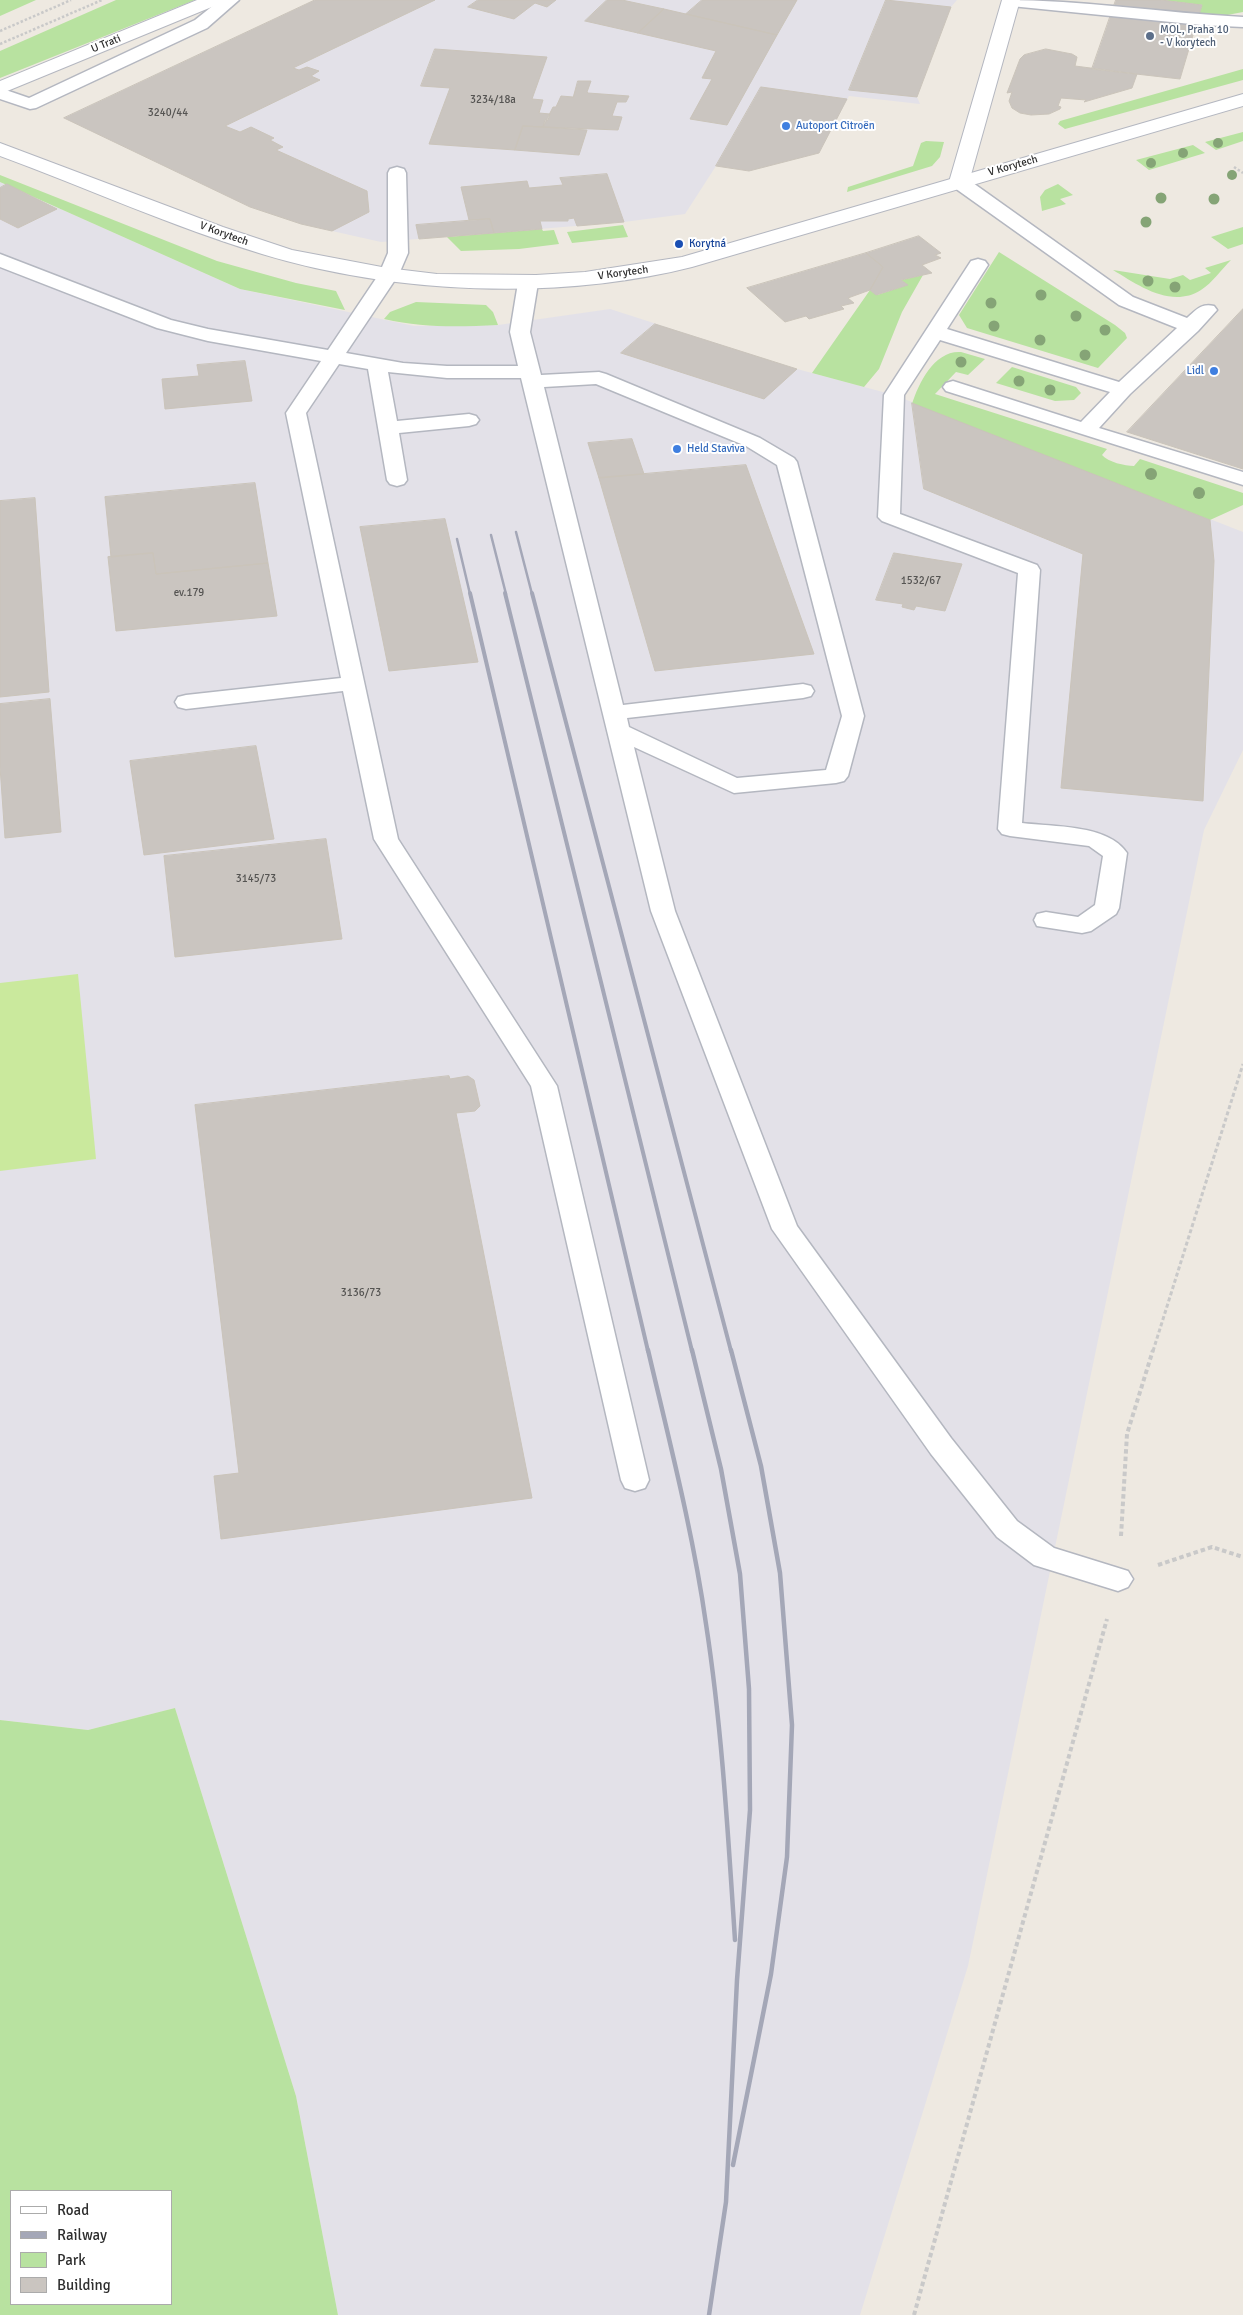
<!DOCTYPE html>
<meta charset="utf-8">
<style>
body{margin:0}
#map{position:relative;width:1243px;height:2315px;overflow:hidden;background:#eee9e1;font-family:Signika,sans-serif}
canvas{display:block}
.legend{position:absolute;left:10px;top:2190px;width:162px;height:115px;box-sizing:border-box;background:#fff;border:1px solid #ababab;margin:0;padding:6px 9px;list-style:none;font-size:15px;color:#2e2e2e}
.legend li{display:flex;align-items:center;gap:10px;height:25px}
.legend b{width:25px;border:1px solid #ababab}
</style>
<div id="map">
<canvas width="1243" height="2315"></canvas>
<ul class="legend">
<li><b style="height:6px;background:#fff"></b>Road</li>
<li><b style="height:6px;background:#a4a7b7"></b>Railway</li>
<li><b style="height:14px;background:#b8e2a0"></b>Park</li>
<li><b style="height:14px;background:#cac5c0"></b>Building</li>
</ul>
</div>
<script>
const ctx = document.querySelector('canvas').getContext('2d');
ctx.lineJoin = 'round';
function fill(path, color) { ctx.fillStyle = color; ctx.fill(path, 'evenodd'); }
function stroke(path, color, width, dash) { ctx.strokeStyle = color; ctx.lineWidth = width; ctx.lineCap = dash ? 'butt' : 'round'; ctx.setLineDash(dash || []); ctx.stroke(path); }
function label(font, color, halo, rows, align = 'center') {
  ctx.font = font + ' Signika,sans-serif'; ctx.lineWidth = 4; ctx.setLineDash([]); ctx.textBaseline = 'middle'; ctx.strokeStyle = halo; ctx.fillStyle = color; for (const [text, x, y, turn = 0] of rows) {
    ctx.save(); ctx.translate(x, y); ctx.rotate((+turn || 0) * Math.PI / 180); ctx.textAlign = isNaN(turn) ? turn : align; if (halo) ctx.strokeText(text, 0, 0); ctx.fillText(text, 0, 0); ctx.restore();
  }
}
fill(new Path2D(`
 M315 0H957L951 7 917 97 920 104 849 96 819 153 749 171 716 166 685 214 624 222 381 242 301 224 250 207 64 118Z
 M0 182 240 289 414 326 498 325 610 309 797 369 894 395 1243 532V750L1204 830 968 1966 860 2315H338L296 2096 175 1708 88 1730 0 1720Z`), '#e3e1e8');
fill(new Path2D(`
 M0 0H36L0 16Z
 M116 0H195L0 78V51Z
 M1161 0H1243V12L1222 16 1199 14 1202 5Z
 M1243 69V80L1065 129 1058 124 1060 121Z
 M1243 132V141L1216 150 1205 142Z
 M926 141 944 142 940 157 932 166 847 192 848 187 913 166 921 143Z
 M1193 145 1205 153 1149 170 1136 160Z
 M0 175 217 261 296 283 336 291 345 310 240 289 0 182Z
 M1058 184 1073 195 1060 199 1066 204 1042 211 1040 197 1045 190Z
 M623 225 628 237 572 243 567 232Z
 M1243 227V244L1228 249 1211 237Z
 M542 229 543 231 554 230 559 244 519 249 461 251 447 237Z
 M999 252 1115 325 1125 333 1127 338 1098 368 967 328 959 315Z
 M1231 260C1222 269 1212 283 1201 290 1171 309 1138 285 1113 270L1170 279 1183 275 1190 280 1211 273 1205 268Z
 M923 275 902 312 879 369 864 387 812 373 870 290 877 295 907 285 901 280Z
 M416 302 486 305 493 312 498 325C457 327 424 328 384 319L390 312Z
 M961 352 985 359 968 375 956 372 935 394 1107 449 1102 455C1108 462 1125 466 1134 466L1140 459 1243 493V505L1210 520 912 404C919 382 935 350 961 352Z
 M1012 367 1076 387 1081 393 1074 400 1055 401 996 383Z
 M175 1708 296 2096 338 2315H0V1720L88 1730ZM11 2191H171V2304H11Z`), '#b8e2a0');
fill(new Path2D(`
 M78 974 96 1159 0 1171V983Z`), '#cae99d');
const building = new Path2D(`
 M315 0H435L293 68 299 70 307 67 319 71 311 76 320 80 225 126 240 132 251 127 274 138 270 140 283 147 276 150 367 191 369 212 332 231 301 224 250 207 64 118Z
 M478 0H556L547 7 535 3 514 19 468 7Z
 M607 0H622L664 9 638 33 585 21Z
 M702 0H797L777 35 686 14Z
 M886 0 951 7 917 97 849 90Z
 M1116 0H1161L1202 5 1180 79 1092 69Z
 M664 9 777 35 727 125 690 119 712 79 702 78 716 51 638 33Z
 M435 49 547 57 532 99 543 100 539 113 550 114 548 120H545L543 127 523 126 515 150 429 144 450 88 421 86Z
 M1046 49 1072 54 1077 57 1075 66 1137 74 1132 88 1084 102 1086 100 1061 98 1058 106 1061 107 1060 109 1049 114 1031 115 1020 113 1012 108 1009 101 1012 92 1007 93 1020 59 1024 55Z
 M578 81H591L587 92 588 93 629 96 626 102H617L612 116 622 117 618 130 543 127 553 107H556L561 96 573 97Z
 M761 87 847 99 819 153 749 171 716 166Z
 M523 126 543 127 587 130 579 155 515 150Z
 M607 174 624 222 577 226 574 218 568 219V221H540L542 229 494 233 490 219 469 220 461 187 527 181 529 188 563 185 560 178Z
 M7 184 57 209 18 228 0 219V188Z
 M490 219 494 233 419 239 416 225Z
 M919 236 941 253 935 255 941 258 922 265 932 273 901 280 908 285 876 295 870 290 883 267 866 253Z
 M866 253 883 267 870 290 848 298 854 303 841 306 844 309 809 319 806 316 785 322 747 288Z
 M1243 309V469L1127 432Z
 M655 324 797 369 764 399 621 353Z
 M245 361 252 401 165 409 162 379 199 376 197 365Z
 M912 403 1210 520 1214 561 1203 801 1061 788 1083 554 924 489Z
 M632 439 644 474 599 478 588 443Z
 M746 465 814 654 655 671 599 478Z
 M255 483 268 563 156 574 153 553 111 557 105 497Z
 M35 498 49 692 0 697V501Z
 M445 519 478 662 389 671 360 527Z
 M153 553 156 574 268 563 277 616 116 631 108 557Z
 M894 553 962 564 945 611 916 606 914 610 902 607 903 604 876 600Z
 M50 699 61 832 5 838 0 767V704Z
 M256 746 274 839 144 855 130 761Z
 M326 839 342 939 175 957 164 856Z
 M449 1076 450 1079 468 1076 474 1080 480 1106 475 1111 456 1113 532 1498 221 1539 214 1476 239 1473 195 1105Z`);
fill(building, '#cac5c0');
stroke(building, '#cac4ba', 1);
const lane = new Path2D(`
 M220 0H239L207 28 36 108 30 109 0 99V88L29 98 195 20Z
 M1003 0C1083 0 1163 13 1243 17V27L1201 25 1011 6 1005 5Z
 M397 167 404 169 406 173 408 253 399 274 346 353 403 363 447 366H518L510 332 518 283 521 279 528 277 535 279 538 283 530 332 541 375 599 372 606 374 760 438 794 458 797 462 864 716 848 776 844 781 836 783 734 793 634 747 675 911 797 1226 951 1438 1017 1521 1054 1548 1128 1571 1133 1579 1128 1587 1118 1591 1034 1565 997 1537 931 1454 772 1229 651 911 521 378H447L388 372 397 421 469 414 476 416 479 420 476 424 469 426 399 433 407 480 404 484 397 486 390 484 387 480 368 369 339 364 306 413 398 839 557 1086 649 1480 645 1488 635 1491 625 1488 621 1480 531 1086 374 839 343 691 186 709 178 707 175 702 178 697 186 695 341 678 286 413 321 361 208 341 157 328 0 267V254L171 320 208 329 328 350 379 274 388 253V173L390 169ZM596 384 746 446 777 465 842 716 826 770 737 778 629 727 627 718 803 698 811 696 814 691 811 686 803 684 623 705 544 387Z
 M959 176 966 178 1133 297 1187 318C1196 310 1201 303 1214 306L1217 310 1198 331 1130 394 1099 428 1243 472V485L946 391 943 387 946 383 953 381 1081 422 1110 392 940 340 904 395 900 514 1037 565 1040 570 1022 823C1053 827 1108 824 1127 853L1119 908 1116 914 1091 931 1082 933 1037 926 1034 920 1037 914 1046 912 1078 917 1095 905 1103 856 1089 846 1010 836 1002 834 998 829 1018 573 882 521 878 517 884 395 971 261 978 259 985 261 988 265 947 329 1119 382 1177 328 1119 305 952 186 950 182 952 178Z`);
const street = new Path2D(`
 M197 0H222L219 4 0 94V81Z
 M1002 0H1020L969 182 966 186 959 188 952 186 949 182Z`);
const secondary = new Path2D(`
 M1243 94V106L692 267C558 301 394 294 262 254 173 227 87 188 0 156V143L223 227 292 250 387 268 437 274 536 275 585 272 682 257Z`);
stroke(lane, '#b4b7c0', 3);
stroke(street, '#b4b7c0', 2);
stroke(secondary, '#b4b7c0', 2);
stroke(new Path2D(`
 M0 31 71 0
 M0 44 102 0
 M1234 167 1243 173`), '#c9c9c9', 2.5, [2.5, 2]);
stroke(new Path2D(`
 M1153 1351 1243 1064`), '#c9c9c9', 3, [4, 2.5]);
stroke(new Path2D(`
 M1121 1536 1127 1434 1153 1350
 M1158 1565 1212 1547 1243 1557
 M914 2315 1107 1619`), '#c9c9c9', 4, [4.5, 3]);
fill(lane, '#fff');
fill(street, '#fff');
fill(secondary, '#fff');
stroke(new Path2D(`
 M516 532 532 594
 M491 535 506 594
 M457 539 470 594`), '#a4a7b7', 2.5);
stroke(new Path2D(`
 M470 593 648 1351
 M505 593 692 1351
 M532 593 731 1351`), '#a4a7b7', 4);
stroke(new Path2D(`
 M648 1350C669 1440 693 1532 706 1624 722 1728 728 1834 735 1940
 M692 1350 721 1469 740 1574 749 1689 750 1810 737 1980 726 2202 709 2315
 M731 1350 761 1466 780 1573 792 1725 787 1857 771 1974 733 2165`), '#a4a7b7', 4.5);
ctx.fillStyle = '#85a476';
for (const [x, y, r] of [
 [1218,143,5],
 [1183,153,5],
 [1151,163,5],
 [1232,175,5],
 [1161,198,5.5],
 [1214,199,5.5],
 [1146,222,5.5],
 [1148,281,5.5],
 [1175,287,5.5],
 [1041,295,5.5],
 [991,303,5.5],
 [1076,316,5.5],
 [994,326,5.5],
 [1105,330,5.5],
 [1040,340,5.5],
 [1085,355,5.5],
 [961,362,5.5],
 [1019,381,5.5],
 [1050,390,5.5],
 [1151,474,6],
 [1199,493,6]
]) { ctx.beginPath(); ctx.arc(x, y, r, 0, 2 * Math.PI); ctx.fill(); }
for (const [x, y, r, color] of [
 [1150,36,5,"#5c6f8a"],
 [786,126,5,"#3f7fe0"],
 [679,244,5,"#1a4fb4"],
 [1214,371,5,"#3f7fe0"],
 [677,449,5,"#3f7fe0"]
]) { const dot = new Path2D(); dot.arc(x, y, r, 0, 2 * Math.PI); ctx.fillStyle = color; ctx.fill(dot); stroke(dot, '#fff', 2); }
label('11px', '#4e5e75', '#fff', [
 ["MOL, Praha 10",1160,30],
 ["- V korytech",1160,43]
], 'left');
label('11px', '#2e2e2e', '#fff', [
 ["U Trati",106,44,-22],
 ["V Korytech",1013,166,-16],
 ["V Korytech",224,234,20],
 ["V Korytech",623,273,-8]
]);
label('11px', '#555452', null, [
 ["3234/18a",493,100],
 ["3240/44",168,113],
 ["1532/67",921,581],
 ["ev.179",189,593],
 ["3145/73",256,879],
 ["3136/73",361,1293]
]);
label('11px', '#366cbe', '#fff', [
 ["Autoport Citroën",796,126],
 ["Lidl",1204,371,"right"],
 ["Held Staviva",687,449]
], 'left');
label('11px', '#164399', '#fff', [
 ["Korytná",689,244]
], 'left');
</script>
